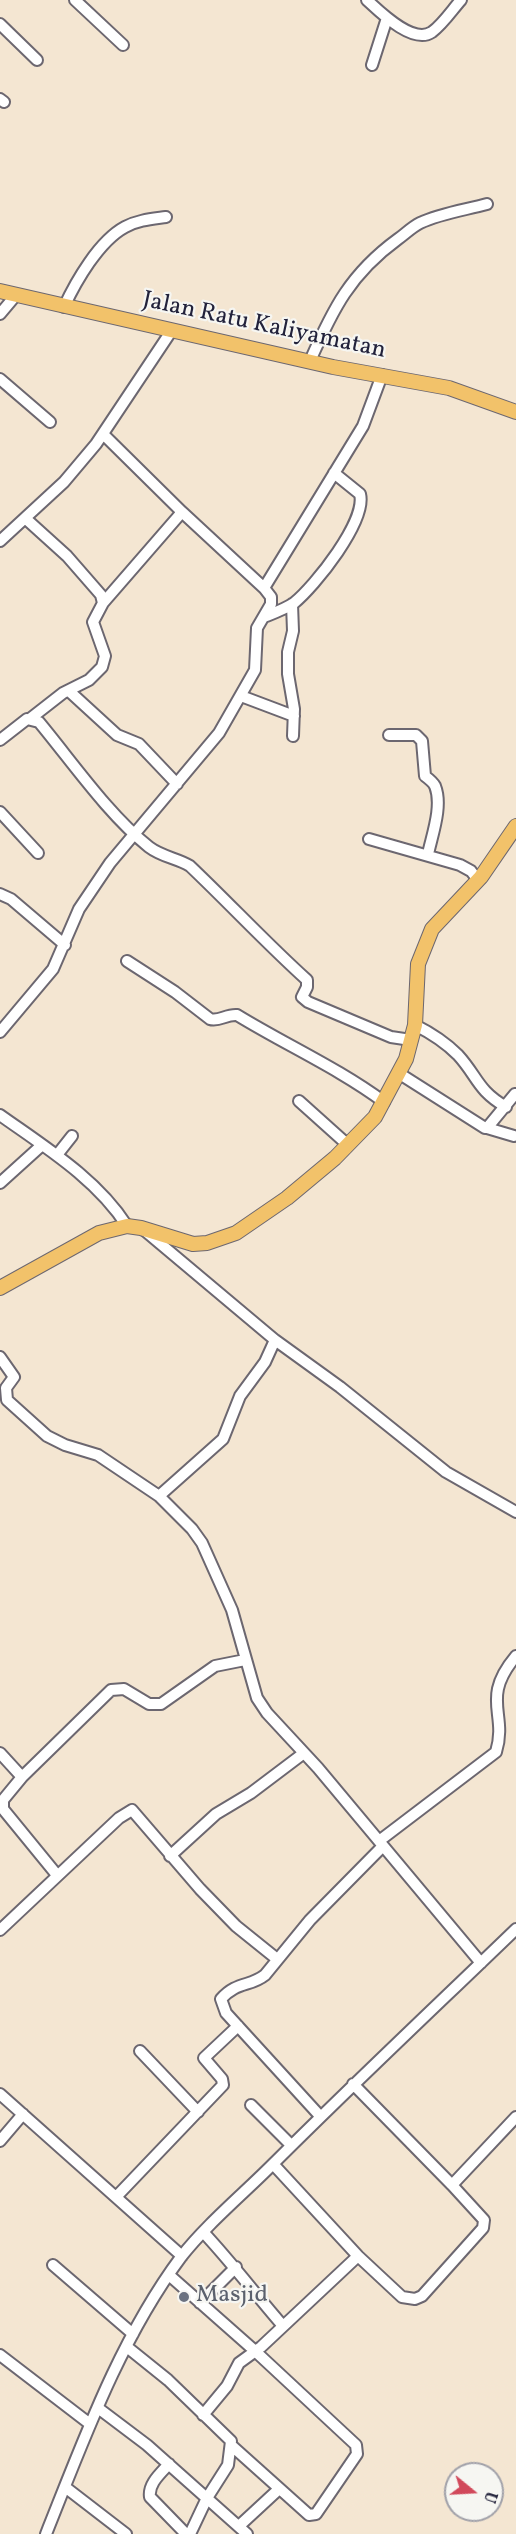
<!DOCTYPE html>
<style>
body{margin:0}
#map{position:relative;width:516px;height:2534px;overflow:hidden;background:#f4e6d2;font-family:Vollkorn,serif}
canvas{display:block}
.north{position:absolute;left:444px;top:2462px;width:60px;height:60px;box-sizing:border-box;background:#f6f6f2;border:2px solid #a1a1a9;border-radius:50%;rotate:108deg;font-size:16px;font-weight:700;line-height:24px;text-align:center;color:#22223b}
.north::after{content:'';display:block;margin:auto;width:21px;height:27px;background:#d1495b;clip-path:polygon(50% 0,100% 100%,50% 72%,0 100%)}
</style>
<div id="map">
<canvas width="516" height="2534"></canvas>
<div class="north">U</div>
</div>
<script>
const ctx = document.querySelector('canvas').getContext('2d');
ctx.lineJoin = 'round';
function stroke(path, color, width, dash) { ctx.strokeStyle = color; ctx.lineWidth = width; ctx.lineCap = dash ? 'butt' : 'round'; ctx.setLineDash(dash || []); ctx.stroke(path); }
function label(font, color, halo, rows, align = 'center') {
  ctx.font = font + ' Vollkorn,serif'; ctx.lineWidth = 4.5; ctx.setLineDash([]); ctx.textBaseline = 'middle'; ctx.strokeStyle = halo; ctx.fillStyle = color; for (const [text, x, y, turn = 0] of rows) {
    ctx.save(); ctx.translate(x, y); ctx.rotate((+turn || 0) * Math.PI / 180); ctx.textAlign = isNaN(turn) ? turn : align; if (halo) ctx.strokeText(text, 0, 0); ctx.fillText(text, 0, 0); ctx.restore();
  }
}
const minor = new Path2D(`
 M75 0 123 45
 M367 0C380 12 413 45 432 32 443 24 452 10 461 0
 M0 24 37 60
 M372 65 387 18
 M0 99 4 102
 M64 307C76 281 99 241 125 227 138 220 152 219 166 217
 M0 314 16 295
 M310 361C333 309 350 274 398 239 405 234 412 227 420 223 441 213 465 210 487 204
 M0 379 50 422
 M25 518 67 556 101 595 103 603 93 622 105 656 102 667 89 680 63 693 31 718
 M0 541 64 482 96 444 172 330
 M264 588 363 426 382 375
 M103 603 182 512
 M292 604 293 631 288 652V674L294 709 293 736
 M264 617C274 613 285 609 294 603 315 586 367 521 360 494L334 473
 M69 691 117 735 139 744 177 784
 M241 696 294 716
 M389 735H416L422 741 425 776C429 779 433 782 435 786 443 806 432 835 428 854
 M0 740 27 719 39 722C73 763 108 814 149 847 162 857 177 858 190 866 230 904 267 944 307 980V987L302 997 308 1002 391 1037 411 1040
 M0 812 38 853
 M369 839 460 865 471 871 478 880
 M0 894 11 899 65 945
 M127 961 175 992 210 1019C219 1022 226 1014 237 1015 286 1045 338 1068 384 1102
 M415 1025C431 1033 445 1042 458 1055 478 1077 477 1090 506 1107
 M0 1032 53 969 79 909 110 863 219 733 255 670 257 628 271 604V597L264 588 182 512 103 434
 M400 1074 485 1128H487L515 1094
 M299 1101 348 1145
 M0 1115C45 1147 97 1179 127 1226
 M487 1128 514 1136
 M57 1155 72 1136
 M0 1183 42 1145
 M144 1230 275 1340 340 1387 446 1472 516 1512
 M275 1340 265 1362 240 1396 223 1439 159 1496 192 1529 202 1543 232 1610 257 1698 267 1713 318 1768 481 1963
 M0 1357 14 1377 6 1388 7 1400 47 1436 65 1445 98 1455 159 1496
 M0 1753 22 1777
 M379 1841 496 1752C508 1713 480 1699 516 1656
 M170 1856 216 1814 251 1793 304 1753
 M57 1875 3 1809V1800L22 1777 111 1690 124 1689 149 1704H161L215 1666 245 1660
 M0 1930 119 1818 132 1810 200 1889 236 1926 277 1959
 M140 2051 198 2112
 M353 2084 452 2185
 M0 2094 182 2256
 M251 2105 291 2145
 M320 2116 226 2013 221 1999C237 1981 250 1987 265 1975L310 1920 383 1846
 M0 2141 23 2114
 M273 2164 358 2256 402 2297 415 2299 422 2296 483 2228 484 2220 452 2185 516 2117
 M116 2197 223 2085 222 2079 204 2058 238 2026
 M204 2233C232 2263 256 2295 283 2326
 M53 2265 133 2334
 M169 2275 255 2351 356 2445 357 2454 316 2514 309 2515 232 2446
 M200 2303 236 2267
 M127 2347 168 2380 231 2441 228 2465 207 2498 190 2534
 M0 2355 90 2424
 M98 2408 147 2445 247 2534
 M203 2415 227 2386 239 2363 261 2347 358 2256
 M169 2464C160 2474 148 2484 150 2497L186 2534
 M65 2487 126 2534
 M239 2526 279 2489
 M46 2534C84 2439 120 2339 181 2257 206 2225 242 2195 271 2166 351 2086 434 2008 516 1929`);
const major = new Path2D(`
 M0 291 333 367 449 388 516 412
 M0 1288 99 1233 127 1226 141 1228 193 1244 207 1243 236 1233 287 1198 335 1158 375 1117 406 1059 415 1025 418 964 432 929 481 877 516 826`);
stroke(minor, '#6c6770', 14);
stroke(major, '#6c6770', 16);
stroke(minor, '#fff', 10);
stroke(major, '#f2c26a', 14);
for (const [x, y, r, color] of [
 [184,2297,6,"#6b7280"]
]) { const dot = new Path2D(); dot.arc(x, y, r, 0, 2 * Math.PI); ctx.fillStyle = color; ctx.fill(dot); stroke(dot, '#f6f6f2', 2); }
label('24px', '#22223b', '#f6f6f2', [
 ["Jalan Ratu Kaliyamatan",264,327,12]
]);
label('24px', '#5b616d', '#f6f6f2', [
 ["Masjid",196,2297]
], 'left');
</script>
